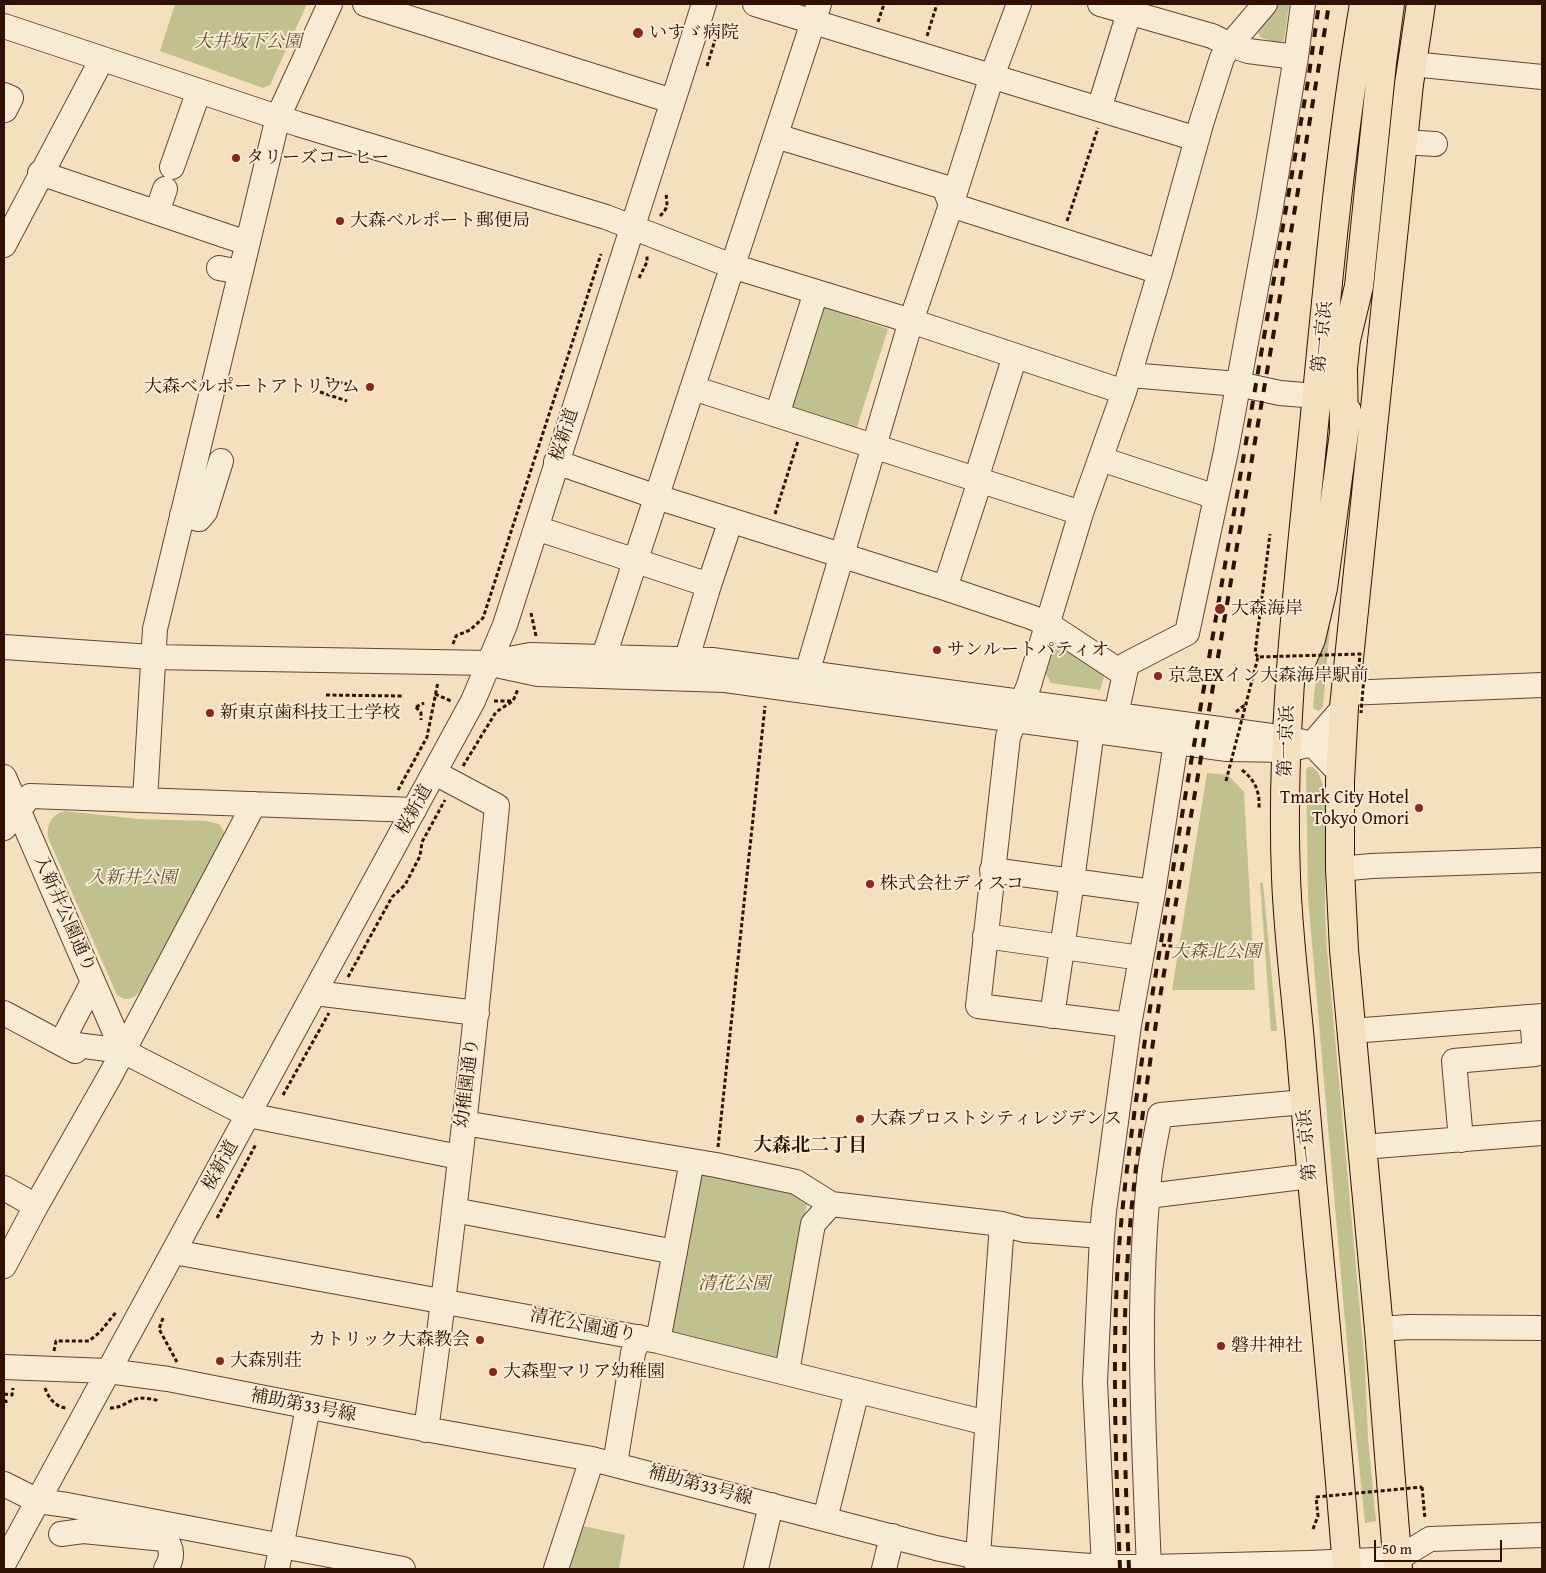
<!DOCTYPE html>
<meta charset="utf-8">
<style>
body{margin:0}
#map{position:relative;width:1546px;height:1573px;overflow:hidden;background:#f5e0bd;font-family:"Gentium Book Plus",serif}
canvas{display:block}
.frame{position:absolute;inset:0;border:5px solid #311004;pointer-events:none}
.scale{position:absolute;left:1374px;top:1540px;width:128px;height:22px;box-sizing:border-box;border:2px solid #311004;border-top:0;padding-left:6px;font-size:15px;line-height:18px;white-space:nowrap;color:#311004;-webkit-text-stroke:4px #f8ebd4;paint-order:stroke}
</style>
<div id="map">
<canvas width="1546" height="1573"></canvas>
<div class="frame"></div>
<div class="scale">50 m</div>
</div>
<script>
const ctx = document.querySelector('canvas').getContext('2d');
ctx.lineJoin = 'round';
function fill(path, color) { ctx.fillStyle = color; ctx.fill(path, 'evenodd'); }
function stroke(path, color, width, dash) { ctx.strokeStyle = color; ctx.lineWidth = width; ctx.lineCap = dash ? 'butt' : 'round'; ctx.setLineDash(dash || []); ctx.stroke(path); }
function label(font, color, halo, rows, align = 'center') {
  ctx.font = font + ' "Gentium Book Plus","Noto Serif JP",serif'; ctx.lineWidth = 4; ctx.setLineDash([]); ctx.textBaseline = 'middle'; ctx.strokeStyle = halo; ctx.fillStyle = color; for (const [text, x, y, turn = 0] of rows) {
    ctx.save(); ctx.translate(x, y); ctx.rotate((+turn || 0) * Math.PI / 180); ctx.textAlign = isNaN(turn) ? turn : align; if (halo) ctx.strokeText(text, 0, 0); ctx.fillText(text, 0, 0); ctx.restore();
  }
}
fill(new Path2D(`
 M175 4H307L270 85 263 88 160 51Z
 M1278 4H1289L1284 41 1276 43 1260 37 1257 27Z
 M823 307 888 329 856 430 792 409Z
 M1327 625 1330 626 1323 707 1319 711 1314 709 1313 707 1317 665Z
 M1062 647 1105 674 1100 690 1051 683 1045 672C1049 661 1050 649 1062 647Z
 M1308 767H1312L1318 772 1325 791V911L1327 949 1365 1366 1368 1439 1376 1521 1365 1523 1349 1367 1308 898 1306 770Z
 M1207 773 1228 775 1244 792 1255 990H1172Z
 M65 811 139 819 205 821 219 824 225 833 141 990C135 998 126 1003 117 995L49 840C45 827 51 814 65 811Z
 M1260 883H1263L1277 1031H1271Z
 M697 1173 792 1190 807 1203 779 1361 667 1334Z
 M578 1525 625 1535 619 1569H566Z`), '#c0c18e');
const minor = new Path2D(`
 M365 4 672 101
 M755 4 1197 139
 M1100 4 1212 36 1230 45 1248 51 1296 57
 M4 26 298 124 606 217 732 266 911 321 1124 392
 M1412 64 1542 77
 M4 95 11 98 5 110
 M1099 109 1129 13
 M776 136 944 187 951 205 1160 272
 M1403 142 1435 144
 M172 167 196 99
 M40 173 247 243
 M157 212 165 189
 M4 245 102 59
 M219 268 240 272
 M1130 375 1238 384 1280 393 1316 396
 M693 388 1081 513
 M777 415 816 292
 M1101 459 1216 497
 M556 462 657 497 945 588 1031 617 1048 624 1124 674
 M182 515 199 519 205 512 221 461
 M536 528 709 585
 M945 588 978 487 976 479 1015 356
 M4 647 152 657 489 663 530 655 712 660 1286 738 1312 744 1340 773
 M604 656 819 4
 M687 658 709 585 731 520
 M496 665 538 674 725 680 1227 749 1286 750 1312 744 1344 707
 M807 673 911 321 951 205 992 76 1019 4
 M1346 693 1542 685
 M1116 715 1127 664 1187 633 1226 451 1269 218 1296 57 1303 4
 M4 777 123 1051
 M145 800 155 629 278 117 330 4
 M4 828 30 796 414 810
 M1340 869 1371 866 1542 860
 M992 870 1153 892
 M985 936 1141 958
 M315 993 477 1013
 M4 1013 75 1051
 M1052 1016 1072 881 1092 730
 M1129 1025 978 1006 1008 737 1029 685 1081 513 1124 392 1160 272 1201 124 1222 58 1230 45 1265 4
 M1352 1031 1542 1016
 M61 1043 123 1051 248 1115 459 1157
 M61 1043 93 982
 M464 1123 716 1165 796 1182 831 1204 1002 1224 1024 1230 1102 1236 1104 1211 1129 1025 1153 892 1176 742
 M1461 1140 1454 1061 1535 1054 1532 1017
 M1362 1147 1542 1133
 M4 1188 36 1206
 M1148 1196 1310 1176
 M454 1210 675 1252
 M1102 1236 1095 1382 1104 1569
 M174 1252 658 1341 987 1423
 M4 1266 36 1206 110 1076 254 804
 M1379 1329 1409 1327 1542 1328
 M658 1341 692 1161
 M4 1367 108 1371 168 1379 408 1426 592 1459 936 1548 978 1557 998 1559 1104 1567H1149L1309 1563 1397 1559 1430 1539 1542 1535
 M787 1372 813 1224 831 1204
 M426 1430C455 1222 477 1014 497 806L435 773
 M615 1464 633 1353 639 1337
 M4 1484 38 1501 67 1505 403 1569
 M825 1519 857 1391
 M61 1534 83 1531 164 1539C173 1547 173 1558 166 1569
 M4 1563 473 701 505 625 704 4
 M277 1569 308 1407
 M556 1569 592 1459
 M756 1569 771 1505
 M884 1569 892 1536
 M977 1569 1002 1224
 M1149 1569C1144 1439 1136 1309 1149 1179 1151 1158 1156 1136 1160 1115L1304 1102`);
const highway = new Path2D(`
 M1344 428 1343 368 1346 340 1359 286 1382 63 1390 4
 M1300 665 1311 639 1323 588 1347 411
 M1347 1569C1334 1393 1314 1218 1300 1042 1295 987 1288 932 1286 877 1280 729 1299 582 1313 435 1327 291 1340 146 1364 4
 M1398 1569 1379 1329 1344 950 1340 869V781L1344 707 1368 475 1409 84 1421 4`);
stroke(minor, '#624432', 26);
stroke(highway, '#311004', 30);
stroke(new Path2D(`
 M878 22 884 4
 M927 36 937 4
 M707 66 720 24
 M660 216C669 207 667 205 666 193
 M1067 221 1098 128
 M639 278 647 262V254
 M326 378 353 386
 M320 392 347 401
 M775 514 798 441
 M531 613 536 636
 M453 644 456 636 470 630 483 618 601 254
 M1258 657 1255 653 1270 534
 M435 694 451 701
 M326 695 402 696
 M494 701H513
 M416 707 421 713V720
 M416 707 424 703
 M1236 712 1247 703
 M463 766 496 712 513 701 518 689
 M1242 770C1255 780 1260 792 1259 808
 M398 790 427 737 438 682
 M1162 945 1179 947
 M348 977 392 897 405 885 420 856 422 842 445 800
 M283 1095 329 1013
 M718 1147 765 706
 M217 1218 256 1144
 M163 1318 159 1329 177 1362
 M54 1351 56 1341H89L100 1332 117 1311
 M45 1388C48 1397 55 1407 66 1408
 M4 1394 12 1395 13 1388
 M4 1401H6V1405
 M110 1408C124 1408 127 1400 140 1398 145 1398 151 1399 156 1400L157 1397
 M1422 1487 1425 1519
 M1313 1529 1318 1516 1316 1497`), '#311004', 3, [4, 2.5]);
stroke(minor, '#f8ebd4', 24);
stroke(highway, '#f5e0bd', 28);
stroke(new Path2D(`
 M1120 1569C1116 1466 1112 1363 1118 1260 1124 1179 1136 1099 1148 1020 1162 938 1175 856 1189 774 1229 543 1268 312 1308 81L1319 4
 M1129 1569C1124 1448 1120 1325 1132 1204 1148 1049 1178 894 1204 740 1245 495 1289 250 1329 4`), '#311004', 4, [9, 9]);
stroke(new Path2D(`
 M1226 781 1258 657 1360 654 1358 676H1364L1361 713
 M1316 1497 1422 1487`), '#311004', 3, [4, 2.5]);
for (const [x, y, r, color] of [
 [638,33,6,"#8f2418"],
 [236,158,5,"#8f2418"],
 [340,221,5,"#8f2418"],
 [370,387,5,"#8f2418"],
 [1220,609,6,"#8f2418"],
 [937,650,5,"#8f2418"],
 [1158,676,5,"#8f2418"],
 [210,713,5,"#8f2418"],
 [1419,808,5,"#8f2418"],
 [870,884,5,"#8f2418"],
 [860,1119,5,"#8f2418"],
 [480,1340,5,"#8f2418"],
 [1221,1346,5,"#8f2418"],
 [220,1361,5,"#8f2418"],
 [493,1372,5,"#8f2418"]
]) { const dot = new Path2D(); dot.arc(x, y, r, 0, 2 * Math.PI); ctx.fillStyle = color; ctx.fill(dot); stroke(dot, '#f8ebd4', 2); }
label('18px', '#311004', '#f8ebd4', [
 ["いすゞ病院",649,33],
 ["タリーズコーヒー",246,158],
 ["大森ベルポート郵便局",350,221],
 ["大森ベルポートアトリウム",360,387,"right"],
 ["大森海岸",1231,609],
 ["サンルートパティオ",947,650],
 ["京急EXイン大森海岸駅前",1168,676],
 ["新東京歯科技工士学校",220,713],
 ["Tmark City Hotel",1409,798,"right"],
 ["Tokyo Omori",1409,819,"right"],
 ["株式会社ディスコ",880,884],
 ["大森プロストシティレジデンス",870,1119],
 ["カトリック大森教会",470,1340,"right"],
 ["磐井神社",1231,1346],
 ["大森別荘",230,1361],
 ["大森聖マリア幼稚園",503,1372]
], 'left');
label('italic 18px', '#634e34', '#f8ebd4', [
 ["大井坂下公園",248,42],
 ["入新井公園",132,878],
 ["大森北公園",1216,952],
 ["清花公園",734,1284]
]);
label('18px', '#311004', '#f8ebd4', [
 ["第一京浜",1323,337,-84],
 ["桜新道",565,435,-72],
 ["第一京浜",1287,741,-88],
 ["桜新道",415,810,-61],
 ["入新井公園通り",64,914,66],
 ["幼稚園通り",468,1083,-83],
 ["第一京浜",1308,1145,-95],
 ["桜新道",221,1166,-61],
 ["清花公園通り",583,1326,11],
 ["補助第33号線",303,1406,11],
 ["補助第33号線",700,1486,15]
]);
label('bold 19px', '#311004', '#f8ebd4', [
 ["大森北二丁目",810,1146]
]);
</script>
